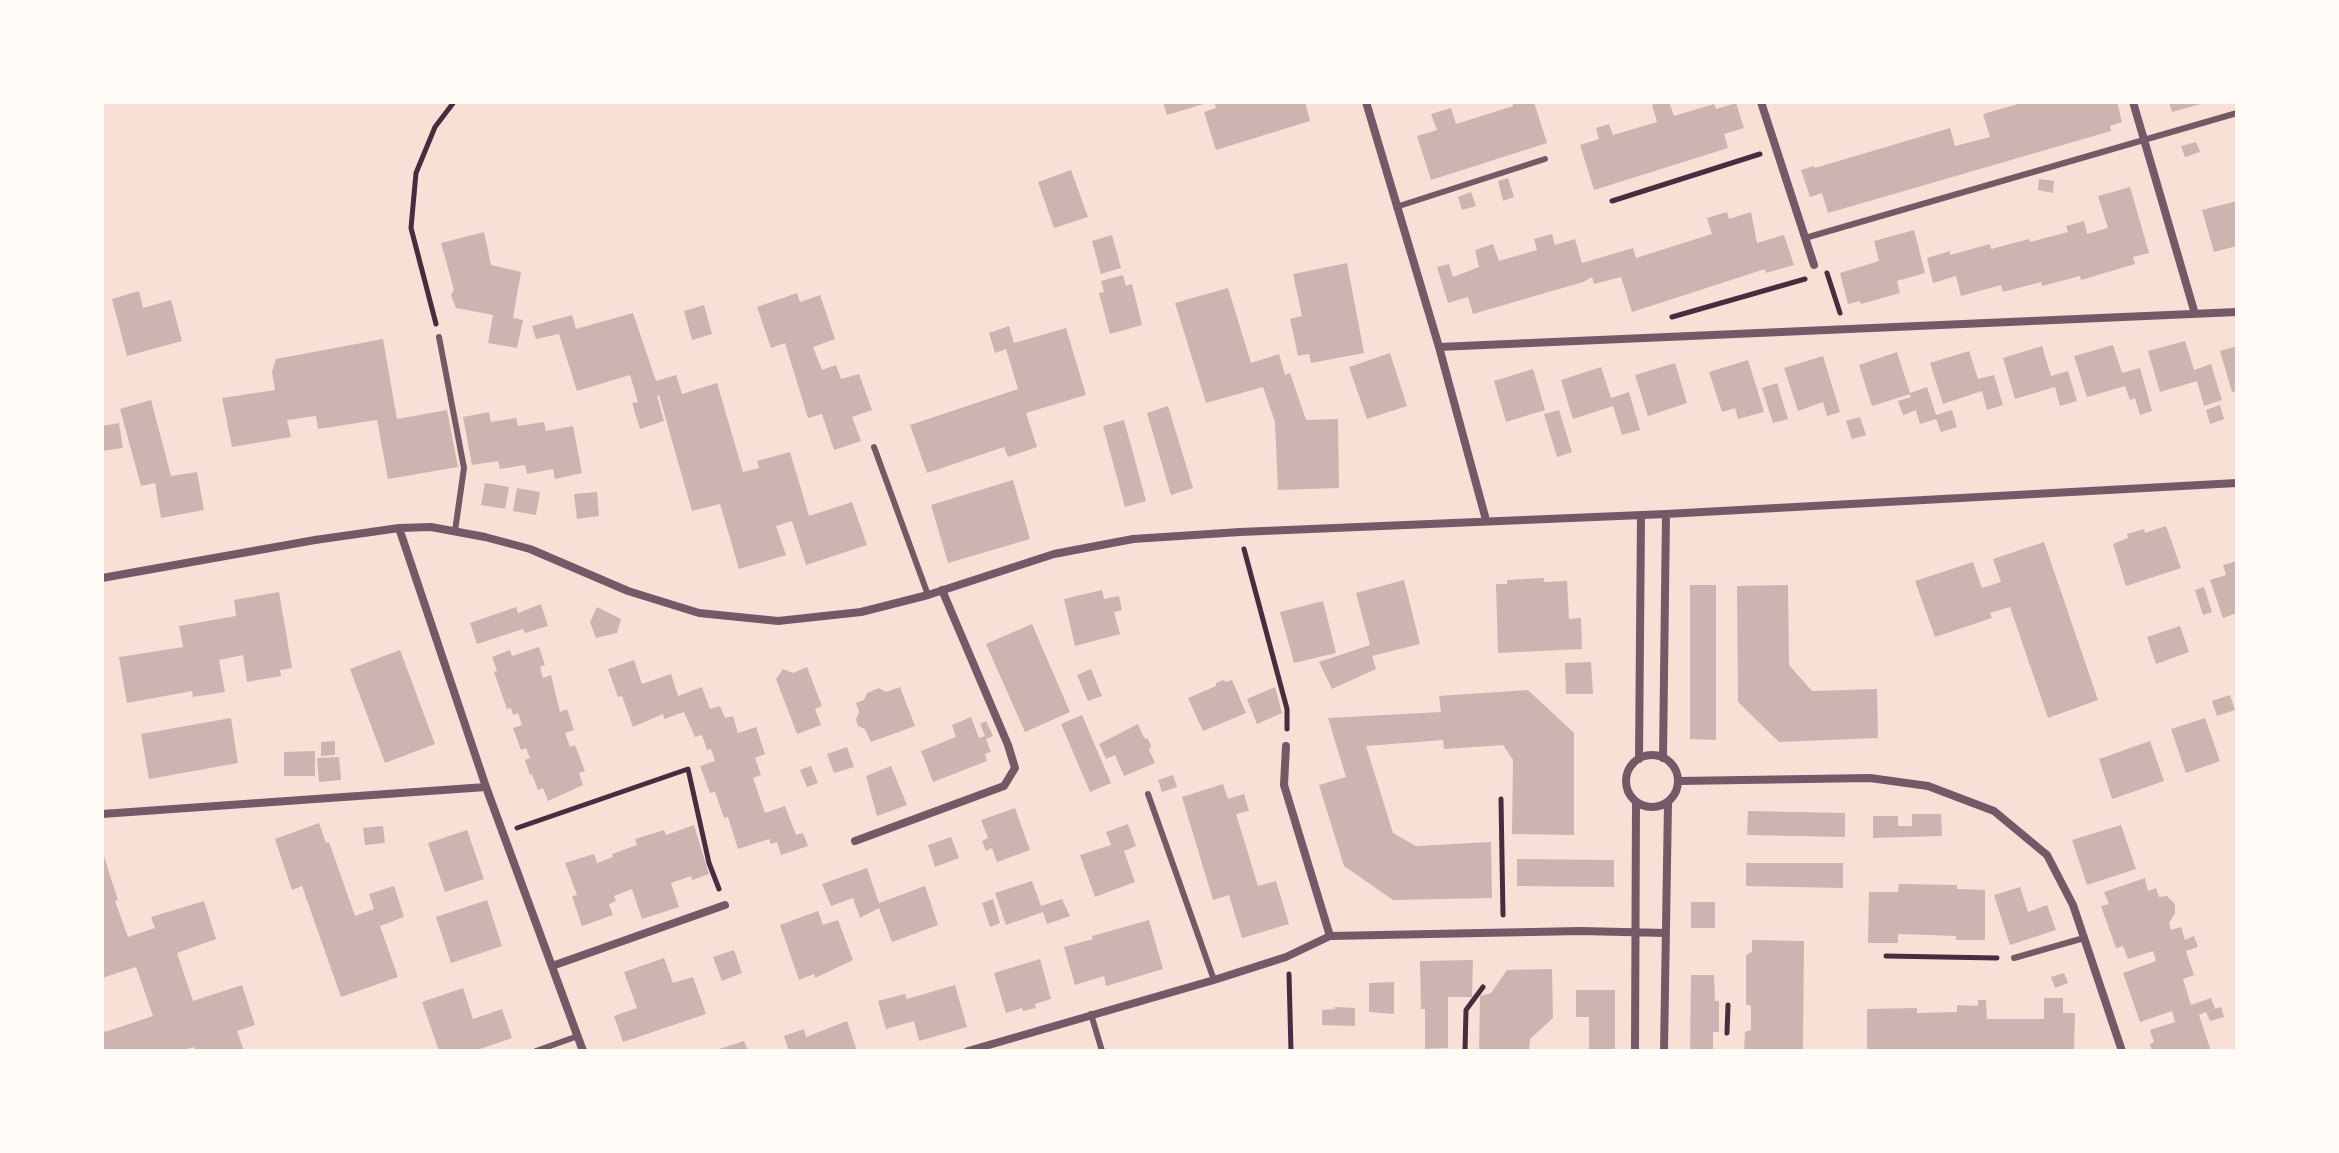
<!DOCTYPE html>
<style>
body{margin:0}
#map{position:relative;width:2339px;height:1153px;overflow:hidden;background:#f7e1d7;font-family:Cabin,sans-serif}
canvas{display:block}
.frame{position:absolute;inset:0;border:104px solid #fffaf5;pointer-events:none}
</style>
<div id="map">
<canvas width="2339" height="1153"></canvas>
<div class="frame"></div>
</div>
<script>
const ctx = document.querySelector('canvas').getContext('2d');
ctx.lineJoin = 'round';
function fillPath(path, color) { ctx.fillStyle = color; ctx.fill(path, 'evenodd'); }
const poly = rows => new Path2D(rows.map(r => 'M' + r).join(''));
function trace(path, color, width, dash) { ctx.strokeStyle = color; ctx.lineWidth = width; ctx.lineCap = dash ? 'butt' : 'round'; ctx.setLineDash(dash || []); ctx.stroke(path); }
fillPath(poly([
 [1163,102,1207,102,1207,103,1167,115],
 [1214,102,1305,102,1310,121,1216,150,1204,112,1216,108],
 [1512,102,1534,102,1547,143,1431,180,1417,136,1437,130,1431,114,1451,108,1456,124,1513,106],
 [1660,102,1669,102,1674,116,1714,104,1716,109,1736,103,1744,128,1724,134,1728,148,1594,190,1580,145,1599,139,1596,128,1609,124,1613,135,1657,122,1652,105],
 [2025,102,2117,102,2122,122,2110,126,2111,131,1828,213,1822,193,1810,197,1801,170,1814,166,1815,168,1950,128,1955,146,1990,137,1983,114],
 [2169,102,2204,102,2204,103,2172,112],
 [2196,142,2200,152,2185,157,2181,146],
 [1071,170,1088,217,1054,228,1038,182],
 [1508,178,1514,197,1503,201,1498,181],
 [2039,179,2054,181,2053,193,2038,190],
 [2130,187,2149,253,2133,257,2135,264,2081,280,2080,276,2042,286,2041,282,2003,292,2001,285,1961,296,1956,276,1933,283,1927,258,1950,251,1950,255,1990,244,1991,249,2029,239,2030,242,2068,232,2066,226,2084,221,2087,234,2108,228,2098,196],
 [1471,192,1476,206,1462,210,1458,197],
 [2237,201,2237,246,2214,252,2202,210],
 [1727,212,1729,219,1751,212,1757,243,1784,235,1794,265,1766,273,1765,269,1632,312,1621,277,1594,284,1592,277,1583,282,1473,314,1468,297,1448,303,1437,267,1449,264,1453,277,1479,267,1475,250,1493,244,1499,261,1537,250,1534,239,1552,234,1555,245,1575,239,1582,263,1633,248,1636,258,1712,234,1707,218],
 [1914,230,1925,273,1897,281,1900,293,1861,304,1860,301,1848,304,1840,273,1879,261,1874,241],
 [484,232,491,265,521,272,513,318,523,320,517,348,488,343,493,315,456,308,451,295,454,290,441,243],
 [1112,235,1121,268,1101,274,1092,241],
 [1347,263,1364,353,1311,363,1309,354,1298,356,1290,319,1302,316,1293,274],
 [1123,275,1126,286,1132,284,1142,325,1110,334,1099,293,1104,292,1101,281],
 [1228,288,1251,363,1279,354,1285,375,1290,373,1306,420,1338,419,1339,488,1278,490,1275,422,1263,387,1206,403,1175,303],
 [139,291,143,308,171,300,182,341,127,356,112,299],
 [797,293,800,302,820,295,835,339,813,347,822,370,836,365,841,379,859,374,872,410,852,417,861,441,834,450,822,414,808,418,785,343,771,348,757,307],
 [704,305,712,334,692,340,684,311],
 [633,313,656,381,676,375,682,394,717,383,743,472,759,468,757,461,790,452,809,516,852,502,867,545,806,565,792,521,776,526,786,555,739,569,720,504,692,511,659,395,657,396,664,421,640,429,632,403,638,402,630,375,577,391,559,334,536,339,532,326,572,315,576,329],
 [1009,326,1014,343,1066,328,1086,395,1026,413,1037,447,1008,457,1004,447,927,473,910,425,1018,389,1006,349,995,353,989,333],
 [383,339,397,419,447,410,458,467,388,479,377,420,318,429,316,416,287,420,291,437,232,447,222,398,275,390,272,372,276,359],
 [2185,341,2194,370,2211,364,2222,400,2204,406,2197,381,2160,392,2148,351],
 [2113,345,2122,373,2140,368,2152,411,2140,415,2135,398,2130,400,2125,386,2087,397,2074,356],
 [2042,346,2051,376,2068,371,2077,401,2060,406,2055,387,2015,399,2003,358],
 [2237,346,2237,391,2232,392,2220,351],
 [1969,351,1978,379,1994,375,2003,405,1987,410,1982,391,1943,404,1930,363],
 [1897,352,1910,393,1927,387,1936,415,1952,410,1957,427,1941,432,1936,419,1920,424,1916,410,1903,415,1898,401,1911,397,1910,394,1872,406,1859,365],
 [1390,353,1407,406,1367,419,1349,367],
 [1823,356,1840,412,1827,416,1823,402,1798,411,1784,368],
 [1748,360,1764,412,1738,419,1735,408,1722,412,1709,372],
 [1675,363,1687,403,1648,416,1635,375],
 [1601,367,1611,398,1629,392,1640,430,1622,435,1613,406,1573,419,1561,380],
 [1533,369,1545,410,1506,422,1494,381],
 [1777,383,1788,419,1773,423,1762,388],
 [151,400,171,476,197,472,204,510,161,518,155,483,141,486,120,409],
 [2220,405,2224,419,2210,424,2206,410],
 [1168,406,1193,488,1171,495,1147,413],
 [1559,410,1572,452,1557,457,1544,414],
 [489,412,491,422,516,418,518,426,544,422,546,431,573,426,582,473,555,479,553,469,527,474,525,465,500,469,498,461,472,465,463,417],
 [1860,417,1866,435,1852,439,1846,421],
 [1124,420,1146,501,1125,507,1103,426],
 [119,423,123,448,102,451,102,426],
 [1013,480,1030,539,948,563,931,505],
 [485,483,509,487,505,509,481,505],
 [517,488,540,492,536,515,513,511],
 [597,492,599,516,577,519,574,494],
 [2166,526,2181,568,2126,586,2113,544,2128,538,2127,534,2144,529,2145,533],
 [2044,542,2098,700,2048,718,2010,607,1990,613,1992,618,1935,637,1915,581,1973,562,1982,588,2001,582,1993,559],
 [2237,561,2237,613,2223,618,2210,580,2226,575,2223,565],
 [1544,578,1544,582,1567,581,1569,619,1581,618,1582,649,1498,653,1496,584,1507,584,1507,580],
 [1404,580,1420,644,1372,656,1376,669,1332,689,1319,662,1370,645,1356,593],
 [1690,585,1716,585,1716,740,1690,739],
 [1788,585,1789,665,1812,691,1877,689,1878,738,1779,742,1738,702,1737,586],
 [2204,587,2212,612,2203,615,2195,590],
 [1102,590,1104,599,1119,596,1122,610,1114,612,1120,634,1075,646,1064,599],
 [279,592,292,668,280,670,281,676,247,682,243,655,219,660,225,692,193,697,192,691,127,703,119,657,183,647,179,626,236,616,234,600],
 [1323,601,1336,653,1294,663,1280,612],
 [541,604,548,626,525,633,523,629,477,644,470,623,516,607,518,613],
 [597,607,621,619,617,633,596,638,590,622],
 [1032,624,1070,712,1025,732,986,644],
 [2180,626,2189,652,2156,664,2147,637],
 [539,647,545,665,540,667,543,678,551,675,560,712,567,709,574,730,565,733,570,747,575,745,585,771,579,773,583,785,548,801,543,788,538,790,532,774,530,775,525,760,530,758,526,748,521,750,513,728,522,725,518,713,513,715,511,708,507,709,494,672,497,671,492,657,510,650,512,656],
 [400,650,435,744,385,763,350,669],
 [634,660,642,684,671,674,678,696,702,687,710,709,720,706,725,718,733,716,738,733,756,727,765,754,755,758,761,775,753,778,765,813,785,806,796,835,803,833,808,846,781,855,777,842,771,844,769,839,738,849,728,817,724,818,715,792,710,793,700,766,715,761,711,749,707,750,702,735,695,737,684,712,664,719,663,714,633,727,622,696,618,697,608,669],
 [1591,662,1593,694,1566,694,1565,663],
 [807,667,822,706,815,709,821,725,797,734,776,679,783,669,793,673],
 [1091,669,1102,696,1088,701,1077,675],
 [1223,680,1226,682,1232,680,1246,713,1203,731,1188,698,1216,686,1216,683],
 [900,687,915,726,871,742,865,729,858,726,856,719,859,712,856,703,864,700,867,693,879,688,886,692],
 [1275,687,1282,713,1257,724,1247,699],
 [1528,690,1574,733,1574,835,1512,834,1513,760,1503,745,1444,749,1443,740,1366,746,1393,833,1416,846,1491,842,1492,898,1393,900,1344,866,1319,785,1346,777,1328,718,1441,712,1439,696],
 [2230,695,2235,710,2217,716,2212,701],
 [1082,715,1111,783,1090,792,1061,724],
 [971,717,979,738,985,736,980,724,986,721,993,736,986,739,991,752,985,754,987,761,933,782,921,751,956,737,952,725],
 [231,718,238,763,149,779,141,734],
 [2205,718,2220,761,2186,773,2171,729],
 [1138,724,1144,738,1148,739,1151,746,1149,750,1155,763,1124,776,1115,755,1106,759,1099,744],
 [335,741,335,755,321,756,321,742],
 [2150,741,2164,781,2112,799,2099,759],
 [847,747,854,767,834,773,827,754],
 [315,751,315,776,284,776,284,752],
 [339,757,341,780,319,782,317,758],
 [811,766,818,783,807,787,800,770],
 [891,766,907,805,877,816,866,776],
 [1173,775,1177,787,1162,792,1158,780],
 [1223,784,1228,799,1244,794,1249,811,1236,814,1258,886,1276,881,1289,924,1242,938,1229,895,1213,900,1182,797],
 [1015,808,1030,850,997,862,992,848,986,851,982,841,988,838,981,820],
 [1748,811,1845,813,1845,837,1747,835],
 [1912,814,1941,814,1942,836,1873,838,1873,816,1898,816,1898,826,1912,826],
 [319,823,326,843,329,842,355,916,374,909,369,894,394,886,404,917,380,926,398,977,341,997,302,886,292,890,275,839],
 [1128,824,1136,846,1124,851,1135,882,1095,897,1080,855,1111,845,1106,832],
 [694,825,709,874,692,880,691,876,671,883,679,907,642,919,632,889,614,896,616,901,609,904,613,915,582,926,572,896,577,895,565,863,594,854,597,863,613,857,612,854,637,845,635,839,664,830,666,835],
 [2121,825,2136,869,2087,885,2072,840],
 [383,826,385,843,365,845,363,828],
 [467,830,484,879,445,892,428,843],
 [951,837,959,858,935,867,928,845],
 [102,850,118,900,115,901,128,937,155,928,151,917,204,901,216,939,177,953,193,1001,242,985,255,1025,237,1031,244,1051,195,1051,194,1047,181,1051,102,1051,102,1025,105,1032,153,1016,136,967,102,978],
 [1517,859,1614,860,1614,887,1517,886],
 [1746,863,1843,863,1843,888,1746,886],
 [867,868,879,903,925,886,938,925,892,942,879,908,860,918,853,898,831,906,822,884],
 [2145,878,2148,891,2156,888,2159,897,2167,896,2175,904,2175,914,2169,923,2171,930,2181,927,2185,940,2194,936,2198,947,2186,951,2194,975,2183,979,2191,1005,2211,998,2215,1009,2221,1007,2224,1017,2210,1021,2206,1012,2199,1015,2211,1051,2152,1051,2150,1044,2154,1042,2150,1030,2175,1022,2172,1011,2140,1022,2123,973,2156,961,2153,951,2128,959,2123,946,2116,948,2101,906,2109,904,2104,892],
 [1032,881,1041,906,1062,899,1070,916,1047,924,1043,912,1006,925,995,893],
 [1899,884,1957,885,1957,889,1985,890,1985,940,1956,940,1956,936,1898,934,1898,943,1868,943,1869,892,1898,892],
 [2020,887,2028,912,2047,905,2056,930,2010,945,1994,895],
 [993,899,1000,923,990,927,982,903],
 [487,900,502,946,451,963,436,917],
 [1691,902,1715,902,1715,928,1691,928],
 [818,911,823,925,838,920,853,960,815,978,814,974,799,980,780,925],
 [1149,920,1163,969,1106,986,1104,976,1075,985,1064,947,1093,939,1092,936],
 [1752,940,1804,941,1803,1051,1744,1051,1745,1032,1751,1030,1751,1006,1746,1004,1746,955,1752,952],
 [734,950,742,973,722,981,713,957],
 [664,958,673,983,693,977,706,1014,623,1042,614,1016,637,1008,624,972],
 [1040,959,1051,999,1035,1004,1036,1008,1023,1011,1022,1008,1006,1013,994,973],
 [1473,960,1472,997,1448,997,1448,1048,1425,1049,1425,1009,1421,1009,1420,961],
 [1552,969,1553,1018,1530,1039,1529,1051,1479,1051,1480,996,1491,993,1507,970],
 [2064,973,2068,983,2055,988,2051,977],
 [1691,975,1714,975,1715,1001,1719,1001,1719,1032,1713,1032,1713,1051,1690,1051],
 [1394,982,1394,1014,1369,1012,1369,983],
 [955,985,967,1027,919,1041,914,1021,886,1029,878,1001,905,994,907,999],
 [463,988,473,1019,502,1009,512,1038,474,1051,439,1051,422,1002],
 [1576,990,1615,990,1615,1051,1589,1051,1589,1017,1576,1017],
 [2044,998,2063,998,2063,1013,2075,1013,2074,1051,1867,1051,1867,1009,1917,1008,1917,1013,1957,1012,1957,1005,1978,1006,1978,1000,1986,1000,1987,1019,2044,1019],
 [1335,1007,1355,1008,1355,1026,1322,1025,1322,1010,1335,1009],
 [847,1021,857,1051,789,1051,784,1036,804,1029,806,1037],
 [744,1041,748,1051,716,1051,716,1050]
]), '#ccb4b1');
trace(poly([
 [1612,201,1760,154],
 [1827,273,1840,313],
 [1672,317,1805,279],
 [436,324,411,228,416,173,435,127,454,102],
 [1244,549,1287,709,1287,729],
 [1501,799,1503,915],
 [517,828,688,769,709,863,719,889],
 [1886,956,1997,958],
 [1289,974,1291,1051],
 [1727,1033,1728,1005],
 [1465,1051,1466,1010,1483,987]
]), '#4a2c40', 5);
trace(poly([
 [1396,207,1545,159],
 [1805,238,2237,113],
 [439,337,464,468,455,531],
 [874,447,928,595],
 [1148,794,1214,980],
 [2014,958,2084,938],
 [1091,1014,1102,1051],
 [536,1051,578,1036]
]), '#755966', 6);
trace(poly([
 [1366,102,1439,347,1486,520],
 [1761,102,1814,265],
 [2133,102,2195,314],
 [1439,347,2237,312],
 [399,528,486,787,583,1051],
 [102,578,315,540,399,528,431,527,485,537,530,549,628,591,699,613,778,621,861,612,928,595,1054,554,1133,539,1240,532,1666,514,2237,483],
 [1286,746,1284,785,1330,936],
 '1626 781a26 26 0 1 1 52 0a26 26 0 1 1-52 0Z',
 [1663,758,1666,514],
 [1639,759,1641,515],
 [1679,781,1870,778,1928,786,1994,811,2047,855,2073,905,2122,1051],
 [102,814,486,787],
 [855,841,1004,786,1015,768,1008,745,942,590],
 [552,966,725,905],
 [968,1051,1214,980,1286,957,1330,936,1581,931,1665,933],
 [1635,1051,1636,802],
 [1664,1051,1668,802]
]), '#755966', 8);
</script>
